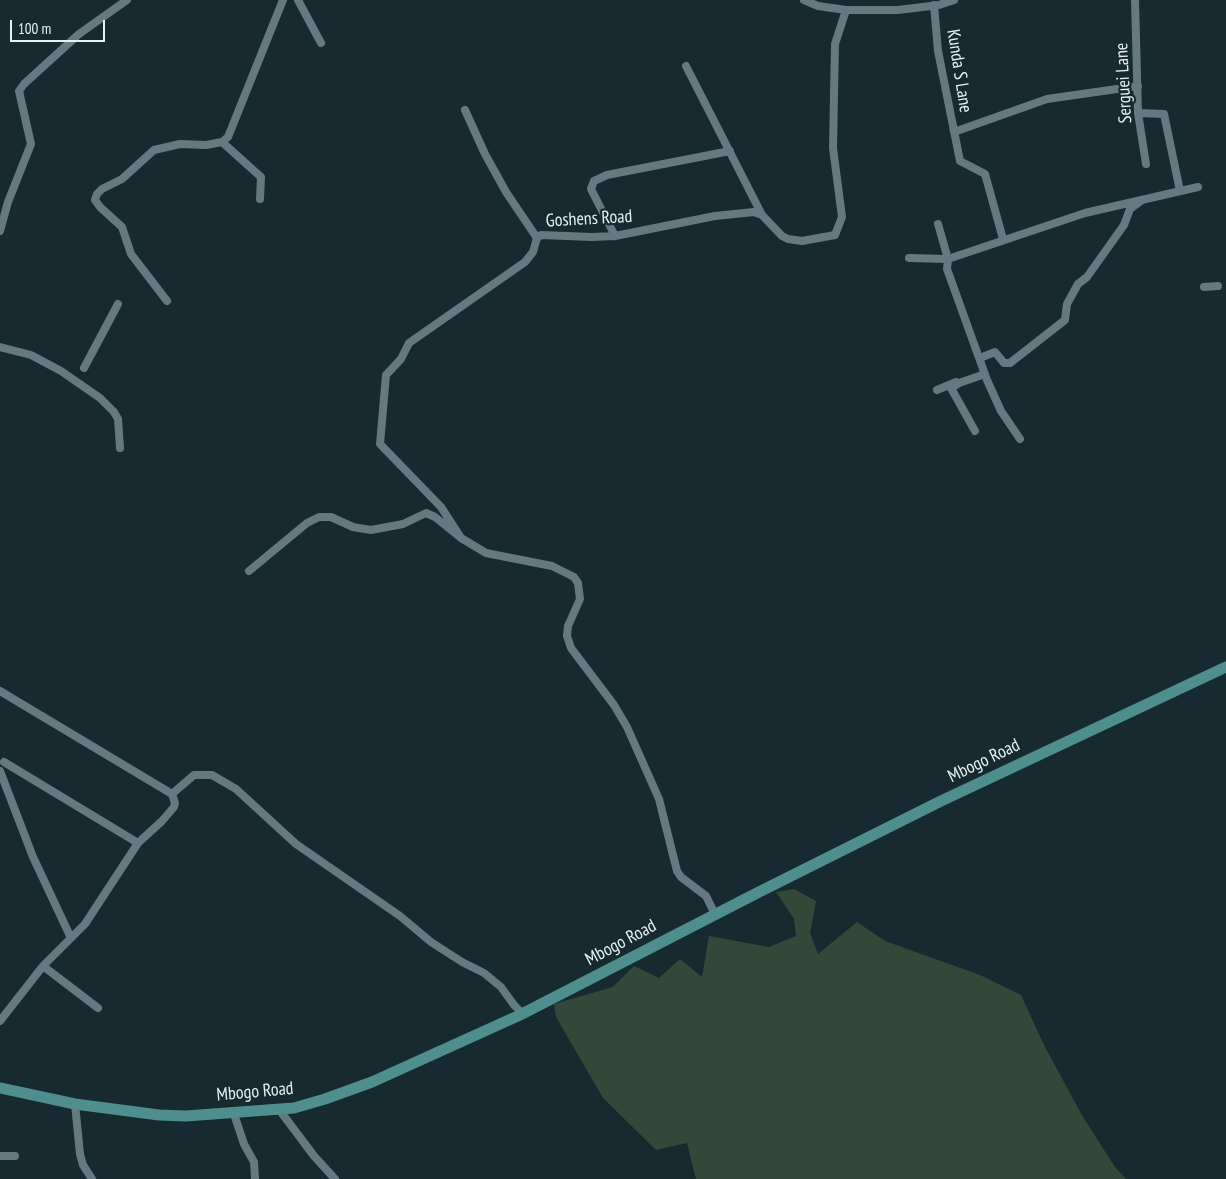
<!DOCTYPE html>
<style>
body{margin:0}
#map{position:relative;width:1226px;height:1179px;overflow:hidden;background:#162a2f;font-family:"PT Sans Narrow",sans-serif}
canvas{display:block}
.scale{position:absolute;left:10px;top:20px;width:95px;height:22px;box-sizing:border-box;border:2px solid #e5f1f4;border-top:0;padding-left:6px;font-size:15px;line-height:18px;white-space:nowrap;color:#e5f1f4;-webkit-text-stroke:4px #162a2f;paint-order:stroke}
</style>
<div id="map">
<canvas width="1226" height="1179"></canvas>
<div class="scale">100 m</div>
</div>
<script>
const ctx = document.querySelector('canvas').getContext('2d');
ctx.lineJoin = 'round';
function fillPath(path, color) { ctx.fillStyle = color; ctx.fill(path, 'evenodd'); }
const poly = rows => new Path2D(rows.map(r => 'M' + r).join(''));
function trace(path, color, width, dash) { ctx.strokeStyle = color; ctx.lineWidth = width; ctx.lineCap = dash ? 'butt' : 'round'; ctx.setLineDash(dash || []); ctx.stroke(path); }
function label(font, color, halo, rows, align = 'center') {
  ctx.font = font + ' "PT Sans Narrow",sans-serif'; ctx.lineWidth = 4.5; ctx.setLineDash([]); ctx.textBaseline = 'middle'; ctx.strokeStyle = halo; ctx.fillStyle = color; for (const [text, x, y, turn = 0] of rows) {
    ctx.save(); ctx.translate(x, y); ctx.rotate((+turn || 0) * Math.PI / 180); ctx.textAlign = isNaN(turn) ? turn : align; if (halo) ctx.strokeText(text, 0, 0); ctx.fillText(text, 0, 0); ctx.restore();
  }
}
fillPath(poly([
 [794,889,816,901,810,933,818,954,857,922,885,941,980,975,1021,995,1044,1045,1083,1117,1115,1167,1126,1179,696,1179,687,1143,656,1150,603,1098,556,1017,554,1004,613,987,634,966,659,978,680,959,702,977,709,936,769,947,796,936,794,919,776,892]
]), '#324939');
trace(poly([
 [298,0,321,43],
 [804,0,818,6,846,10,898,10,939,5,954,0],
 [1135,0,1138,113,1146,164],
 [934,5,938,51,960,161,985,174,1003,239],
 [686,66,762,215],
 [465,110,485,154,506,192,537,238],
 [1138,113,1164,114,1180,191],
 [954,132,1047,99,1138,86],
 [222,142,261,177,260,199],
 [938,224,948,259,947,269,987,380,1001,411,1020,439],
 [0,231,8,202,31,144,19,91,24,84,79,34,127,0],
 [615,236,591,189,594,181,607,175,730,151],
 [909,258,948,259,1085,213,1198,187],
 [1204,287,1218,286],
 [167,301,131,254,122,227,100,207,95,200,97,194,102,189,122,179,154,150,180,144,206,145,222,142,228,137,283,0],
 [0,347,31,355,61,371,100,398,114,412,118,419,120,448],
 [980,358,995,352,1004,363,1010,363,1065,320,1067,304,1078,284,1087,277,1124,225,1130,209,1142,200],
 [84,368,118,304],
 [937,390,956,382],
 [975,431,951,388,959,383,985,374],
 [461,538,441,507,380,444,386,375,401,359,409,343,525,262,533,252,537,238,541,235,592,237,615,236,715,216,754,212,762,215,782,236,788,239,802,241,835,235,842,217,833,148,835,44,846,10],
 [249,571,307,523,319,517,331,517,353,527,371,530,403,524,426,513,435,517,461,538,486,553,552,566,574,577,578,583,580,599,568,626,567,636,571,648,614,705,627,727,659,799,677,871,681,877,706,896,715,914],
 [0,691,172,794,175,803,174,807,162,821,138,843,85,924,43,966,0,1021],
 [4,762,138,843],
 [0,771,33,857,71,938],
 [172,794,194,775,212,775,236,789,296,844,400,916,431,942,462,962,484,973,501,987,514,1005,523,1014],
 [43,966,98,1008],
 [75,1104,80,1154,83,1165,92,1179],
 [278,1108,314,1156,335,1179],
 [233,1111,244,1144,254,1162,255,1179],
 [0,1156,15,1156]
]), '#647a80', 8);
trace(poly([
 [0,1088,75,1104,159,1115,186,1116,294,1108,325,1099,372,1082,520,1015,759,892,941,801,1226,667]
]), '#4e8e8e', 11);
label('18px', '#e5f1f4', '#162a2f', [
 ["Kunda S Lane",959,71,81],
 ["Serguei Lane",1124,83,-93],
 ["Goshens Road",589,219,-3],
 ["Mbogo Road",984,761,-26],
 ["Mbogo Road",621,943,-28],
 ["Mbogo Road",255,1092,-5]
]);
</script>
